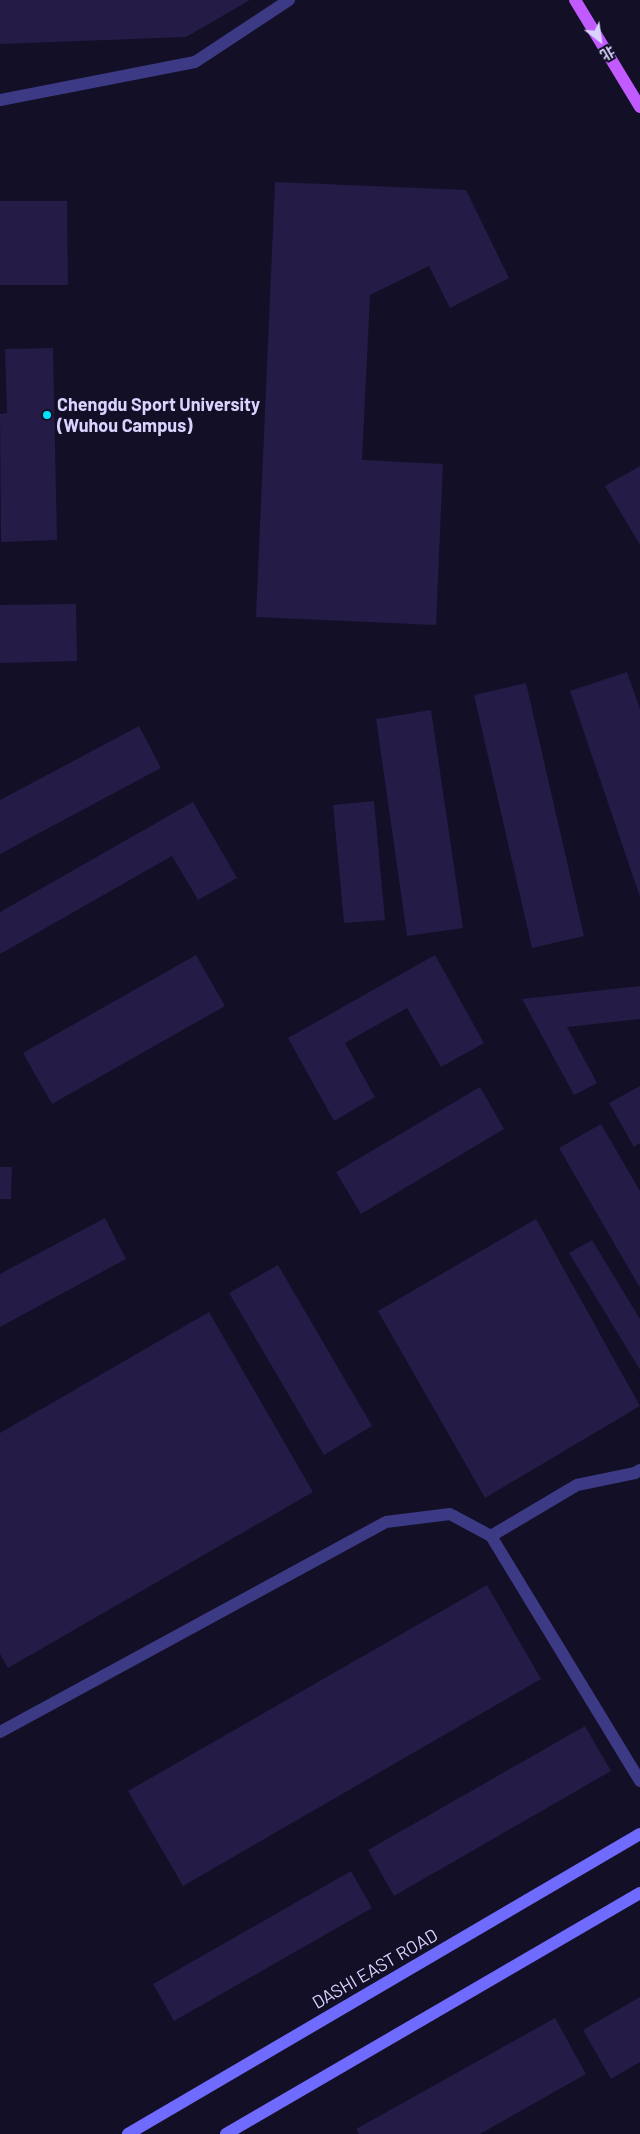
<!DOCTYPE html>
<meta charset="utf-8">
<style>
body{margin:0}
#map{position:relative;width:640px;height:2134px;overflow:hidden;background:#130f26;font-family:Barlow,"Noto Sans SC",sans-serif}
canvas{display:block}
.north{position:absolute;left:575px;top:15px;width:50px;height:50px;-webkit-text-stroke:4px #130f26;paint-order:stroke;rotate:150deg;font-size:14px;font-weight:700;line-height:20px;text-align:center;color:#d9d4ff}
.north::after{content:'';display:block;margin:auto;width:18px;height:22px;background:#d9d4ff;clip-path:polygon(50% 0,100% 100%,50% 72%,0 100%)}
</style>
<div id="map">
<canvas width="640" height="2134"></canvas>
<div class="north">北</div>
</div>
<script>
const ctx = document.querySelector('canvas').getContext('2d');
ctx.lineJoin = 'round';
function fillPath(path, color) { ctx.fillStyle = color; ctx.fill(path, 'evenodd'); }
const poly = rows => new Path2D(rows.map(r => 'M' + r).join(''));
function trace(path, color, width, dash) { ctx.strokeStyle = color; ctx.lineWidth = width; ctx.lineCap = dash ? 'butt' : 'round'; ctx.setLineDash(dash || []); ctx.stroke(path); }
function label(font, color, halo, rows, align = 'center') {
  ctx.font = font + ' Barlow,sans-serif'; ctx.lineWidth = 4; ctx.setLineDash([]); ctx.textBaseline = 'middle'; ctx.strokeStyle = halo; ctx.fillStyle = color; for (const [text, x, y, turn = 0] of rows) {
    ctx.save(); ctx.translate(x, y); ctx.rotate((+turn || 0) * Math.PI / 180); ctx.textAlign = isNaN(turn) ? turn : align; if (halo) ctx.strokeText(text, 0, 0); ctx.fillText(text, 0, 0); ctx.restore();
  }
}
fillPath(poly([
 [0,0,250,0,186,37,0,44],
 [275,182,466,190,509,278,450,308,429,266,370,295,362,460,443,464,436,625,256,617],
 [0,201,67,201,68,285,0,285],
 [53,348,57,540,1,542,0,414,7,413,5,349],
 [640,466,640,545,605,486],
 [76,604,77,661,0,663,0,605],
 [627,672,640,709,640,897,570,691],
 [526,683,584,936,532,948,474,695],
 [431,710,463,928,407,936,376,719],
 [139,726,161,768,0,854,0,800],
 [374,801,385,920,344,923,333,805],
 [193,802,237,878,198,900,172,856,0,954,0,912],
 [196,955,225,1006,52,1104,23,1053],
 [435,955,484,1043,441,1067,407,1008,345,1043,375,1097,334,1121,288,1038],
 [640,986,640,1019,567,1027,597,1083,574,1095,522,999],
 [640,1086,640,1143,634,1147,609,1103],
 [480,1087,504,1129,361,1214,336,1172],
 [601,1124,640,1191,640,1288,559,1148],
 [0,1167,12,1167,11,1199,0,1199],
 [105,1218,126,1259,0,1327,0,1274],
 [536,1219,640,1406,485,1498,378,1311],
 [592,1240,640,1319,640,1370,569,1253],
 [278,1265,372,1426,324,1455,229,1293],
 [209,1312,313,1492,8,1668,0,1654,0,1433],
 [487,1585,541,1679,183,1886,128,1791],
 [585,1726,611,1771,394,1896,368,1850],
 [351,1871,372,1908,174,2021,153,1984],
 [640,1997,640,2062,611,2079,583,2030],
 [555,2018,586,2074,480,2134,359,2134,356,2129]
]), '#241b47');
trace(poly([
 [0,100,195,62,289,0],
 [640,1470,635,1473,577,1485,491,1536,640,1781],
 [0,1732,386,1522,450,1514,491,1536]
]), '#3d3a85', 12);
trace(poly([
 [128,2134,640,1834],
 [226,2134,640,1893]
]), '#6f6bff', 12);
trace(poly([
 [575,0,640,107]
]), '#c25bff', 12);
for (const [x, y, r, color] of [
 [47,415,5,"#00e5ff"]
]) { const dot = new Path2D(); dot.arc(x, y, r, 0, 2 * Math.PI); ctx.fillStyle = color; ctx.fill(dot); trace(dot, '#130f26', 2); }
label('bold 18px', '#d9d4ff', '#130f26', [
 ["Chengdu Sport University",57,405],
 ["(Wuhou Campus)",57,426]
], 'left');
label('18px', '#d9d4ff', '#130f26', [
 ["DASHI EAST ROAD",375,1969,-30]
]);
</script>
